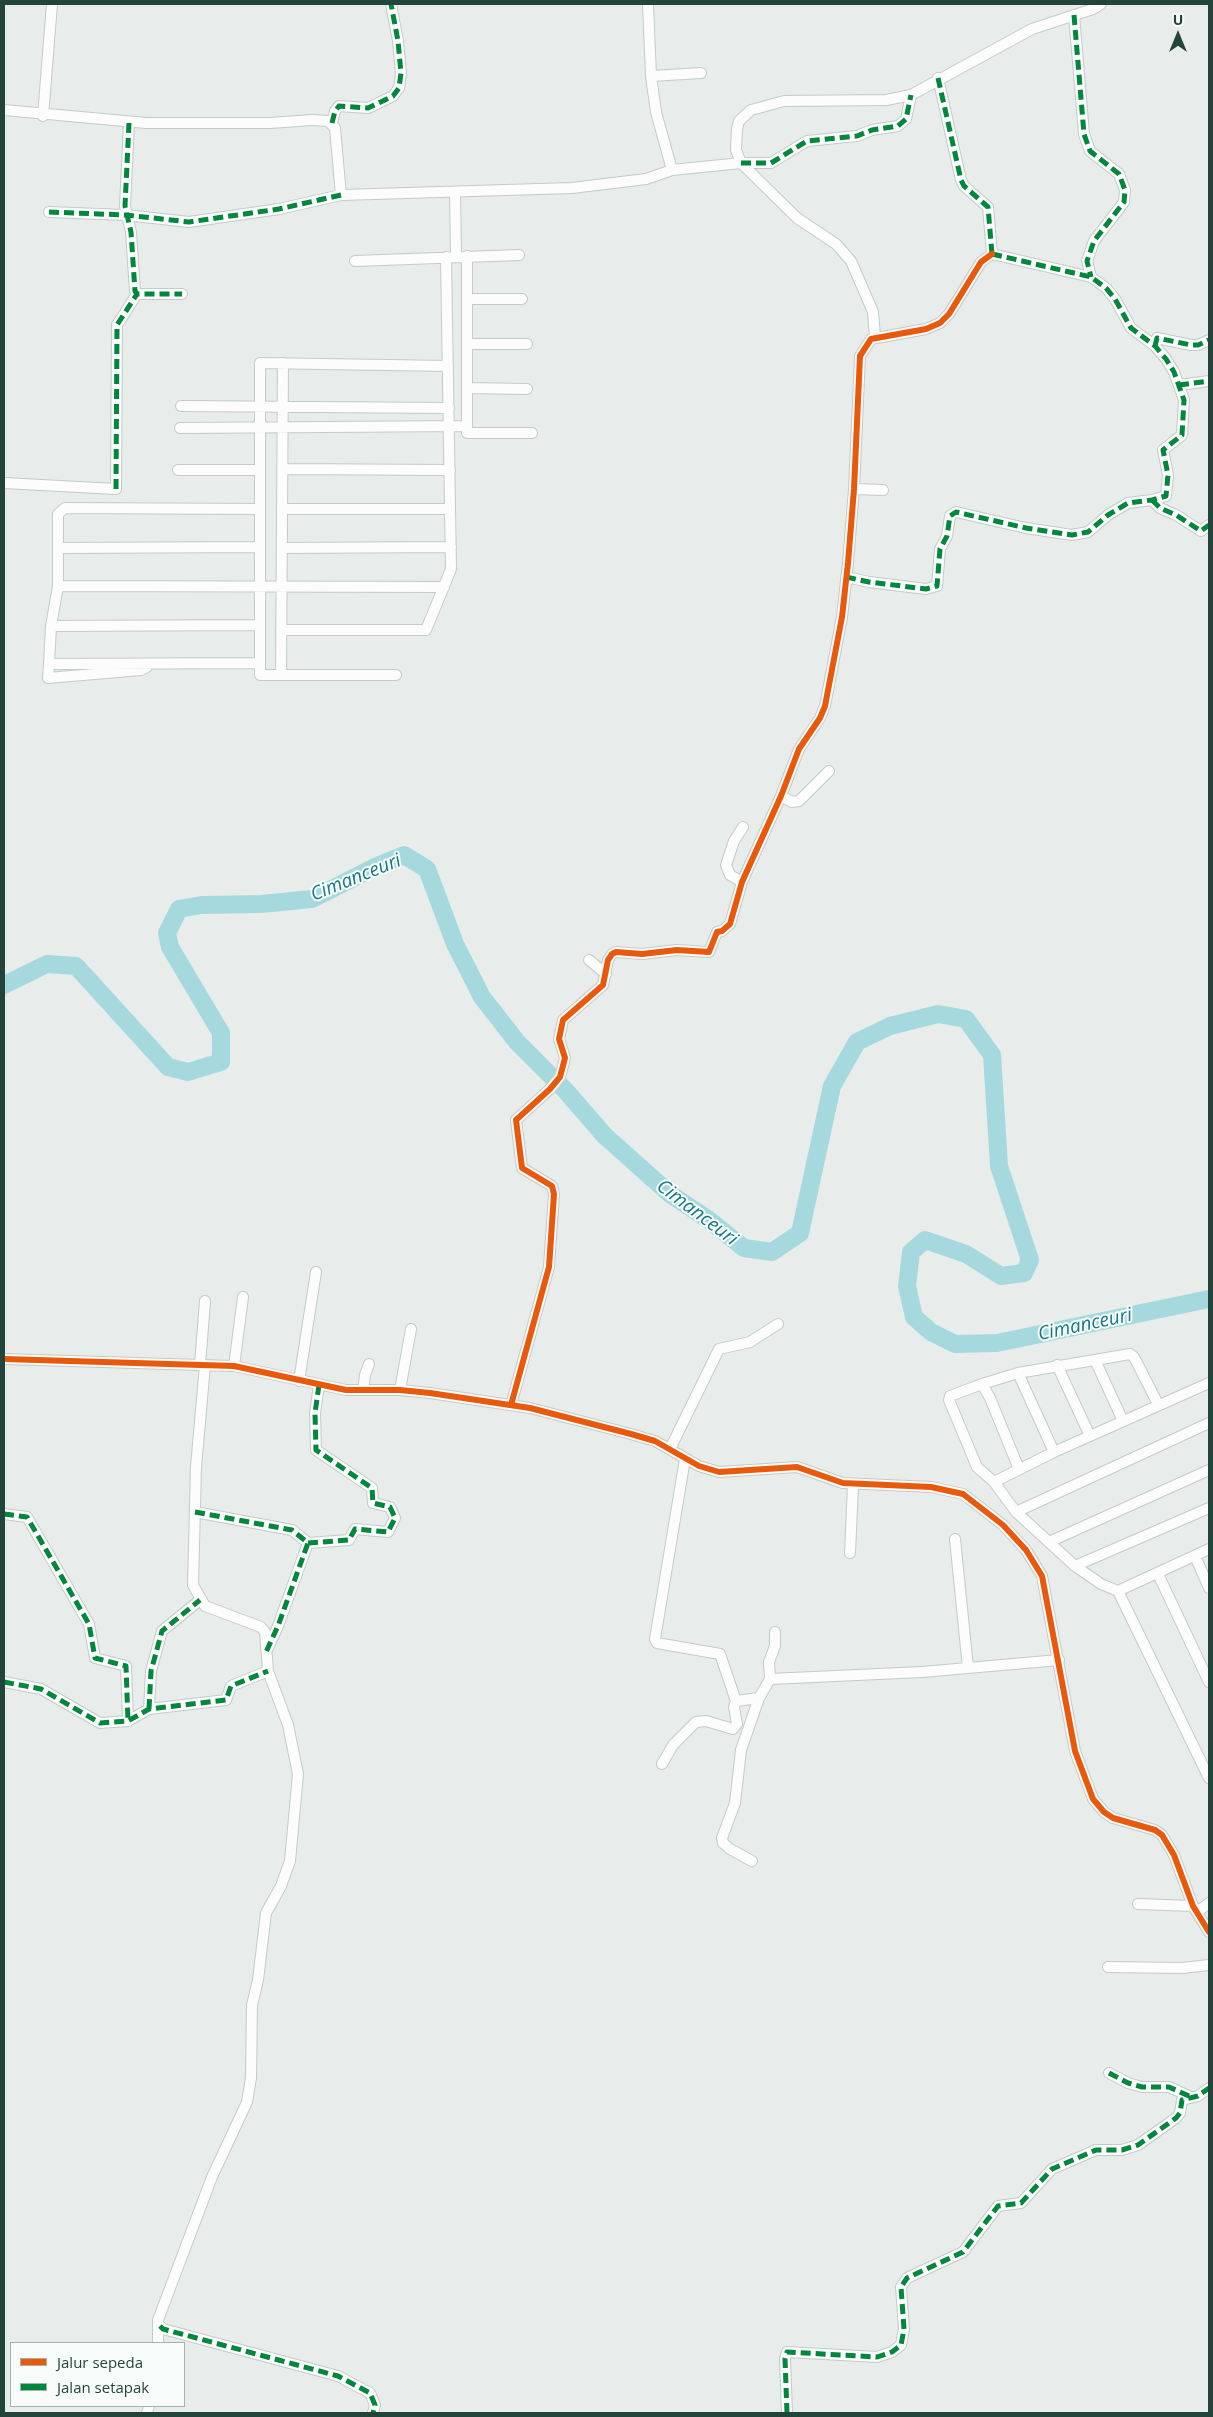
<!DOCTYPE html>
<style>
body{margin:0}
#map{position:relative;width:1213px;height:2417px;overflow:hidden;background:#e8edeb;font-family:"Open Sans",sans-serif}
canvas{display:block}
.frame{position:absolute;inset:0;border:5px solid #22443a;pointer-events:none}
.legend{position:absolute;left:10px;top:2342px;width:175px;height:65px;box-sizing:border-box;background:#f7fbf9;border:1px solid #a2b2ad;margin:0;padding:6px 9px;list-style:none;font-size:15px;color:#22443a}
.legend li{display:flex;align-items:center;gap:10px;height:25px}
.legend b{width:25px;border:1px solid #a2b2ad}
.north{position:absolute;left:1153px;top:10px;width:50px;height:50px;-webkit-text-stroke:4px #f7fbf9;paint-order:stroke;rotate:0deg;font-size:14px;font-weight:700;line-height:20px;text-align:center;color:#22443a}
.north::after{content:'';display:block;margin:auto;width:18px;height:22px;background:#22443a;clip-path:polygon(50% 0,100% 100%,50% 72%,0 100%)}
</style>
<div id="map">
<canvas width="1213" height="2417"></canvas>
<div class="frame"></div>
<ul class="legend">
<li><b style="height:6px;background:#e8590c"></b>Jalur sepeda</li>
<li><b style="height:6px;background:#00873e"></b>Jalan setapak</li>
</ul>
<div class="north">U</div>
</div>
<script>
const ctx = document.querySelector('canvas').getContext('2d');
ctx.lineJoin = 'round';
const poly = rows => new Path2D(rows.map(r => 'M' + r).join(''));
function trace(path, color, width, dash) { ctx.strokeStyle = color; ctx.lineWidth = width; ctx.lineCap = dash ? 'butt' : 'round'; ctx.setLineDash(dash || []); ctx.stroke(path); }
function label(font, color, halo, rows, align = 'center') {
  ctx.font = font + ' "Open Sans",sans-serif'; ctx.lineWidth = 4; ctx.setLineDash([]); ctx.textBaseline = 'middle'; ctx.strokeStyle = halo; ctx.fillStyle = color; for (const [text, x, y, turn = 0] of rows) {
    ctx.save(); ctx.translate(x, y); ctx.rotate((+turn || 0) * Math.PI / 180); ctx.textAlign = isNaN(turn) ? turn : align; if (halo) ctx.strokeText(text, 0, 0); ctx.fillText(text, 0, 0); ctx.restore();
  }
}
trace(poly([
 [4,985,47,964,76,966,168,1067,188,1072,221,1062,221,1033,170,947,167,933,179,909,201,905,261,904,312,899,377,866,404,855,427,869,455,944,482,997,517,1042,565,1090,605,1136,670,1194,709,1220,744,1248,772,1252,800,1233,832,1086,857,1042,890,1026,938,1014,966,1019,992,1055,999,1166,1030,1260,1024,1273,1001,1276,966,1254,925,1240,911,1252,907,1286,914,1317,931,1332,955,1344,997,1343,1209,1299]
]), '#a6d9de', 18);
const minor = poly([
 [648,4,651,76,656,112,672,170],
 [1074,15,1084,134,1090,151,1119,174,1125,190,1124,202,1094,241,1087,261,1091,277],
 [651,76,701,73],
 [938,78,961,180,964,186,988,207,992,254],
 [4,110,146,123,270,123,312,120,328,121,335,128,341,195,572,188,646,179,672,170,741,163,736,150,737,129,739,121,751,110,784,101,886,100,911,95,1032,29,1093,9,1101,4],
 [43,116,52,4],
 [129,123,125,206,131,232,135,291,137,294,182,294],
 [332,123,335,111,339,106,368,108,393,96,399,88,401,73,398,41,391,4],
 [741,163,797,218,836,244,851,261,873,312,875,337],
 [741,163,771,163,807,141,857,136,872,130,898,126,906,119,911,95],
 [455,192,456,256],
 [49,212,126,215,189,222,279,209,341,195],
 [355,261,519,255],
 [467,299,522,299],
 [467,344,527,344],
 [1155,346,1157,338,1191,345,1198,345,1209,340],
 [1179,385,1209,381],
 [467,388,527,389],
 [181,406,449,408],
 [467,426,467,433,532,433],
 [180,428,467,426,467,256],
 [282,469,450,470],
 [178,470,260,470],
 [4,483,116,489,117,325,137,294],
 [854,489,883,490],
 [1152,500,1160,508,1176,515,1201,531,1209,525],
 [260,509,65,508,58,514,58,586,51,626,49,664,260,663],
 [282,509,450,509],
 [58,548,260,547],
 [282,548,451,547],
 [846,577,869,582,926,589,937,586,940,549,947,536,950,516,956,512,1026,528,1072,535,1088,532,1108,515,1128,503,1152,500,1166,496,1168,475,1163,450,1182,435,1184,400,1174,372,1166,359,1155,346,1131,328,1115,299,1106,288,1091,277,992,254],
 [58,586,444,587],
 [51,626,260,625],
 [281,630,426,630,451,569,446,257],
 [49,664,48,678,141,670,147,667],
 [281,675,283,363],
 [396,675,260,675,260,363,448,366],
 [781,796,792,802,799,801,829,771],
 [742,882,730,875,726,865,734,841,743,827],
 [589,960,606,974],
 [4,1359,234,1366,346,1390,400,1390,430,1393,530,1408,631,1434,655,1441,699,1466,719,1472,797,1467,843,1483,931,1487,963,1494,1003,1525,1026,1550,1042,1576,1075,1751,1093,1799,1104,1812,1113,1818,1155,1830,1162,1835,1174,1855,1193,1906,1209,1932],
 [1095,1360,1123,1421],
 [200,1365,205,1301],
 [1057,1365,1090,1436],
 [234,1366,243,1297],
 [1018,1373,982,1384,990,1398,1019,1469],
 [299,1381,316,1272],
 [982,1384,950,1396,949,1400,977,1467,994,1482,1016,1512,1075,1566,1101,1584,1118,1591,1209,1549],
 [363,1390,365,1375,369,1364],
 [400,1390,411,1329],
 [511,1405,549,1267,554,1194,552,1186,522,1168,516,1120,550,1089,560,1077,565,1058,559,1039,563,1020,603,985,608,960,612,954,616,952,642,954,677,950,709,952,717,932,722,931,730,924,742,882,781,796,799,749,820,718,825,706,842,617,848,563,854,489,860,356,871,339,926,329,940,323,949,314,981,262,992,254],
 [670,1449,719,1349,750,1342,778,1324],
 [1054,1452,1018,1373,1130,1354,1134,1357,1158,1404],
 [685,1459,655,1639,657,1643,720,1654,736,1701],
 [994,1482,1054,1452,1209,1383],
 [195,1512,292,1530,308,1543,278,1626,268,1648],
 [1016,1512,1209,1423],
 [4,1514,27,1517,89,1624,95,1658,126,1666,128,1721],
 [955,1539,968,1668],
 [1049,1542,1209,1470],
 [308,1543,349,1540,355,1529,388,1532,395,1518,390,1507,373,1503,372,1488,316,1450,315,1413,319,1385],
 [850,1553,853,1485],
 [1195,1556,1209,1588],
 [1075,1566,1209,1508],
 [1158,1574,1209,1682],
 [1118,1591,1209,1778],
 [770,1679,769,1662,775,1646,775,1632],
 [4,1682,41,1689,100,1723,128,1721,149,1709,226,1700,231,1686,268,1671],
 [149,1709,151,1671,162,1631,200,1600],
 [662,1764,673,1745,696,1722,706,1721,733,1729,737,1724,734,1707,736,1701,759,1698],
 [752,1861,730,1849,723,1843,722,1838,735,1803,741,1750,759,1698,770,1679,922,1672,1059,1660],
 [1138,1904,1193,1906],
 [1197,1912,1209,1903],
 [1108,1967,1182,1968,1209,1965],
 [1109,2073,1128,2083,1142,2087,1169,2087,1191,2097],
 [160,2326,163,2329,338,2376,370,2393,375,2405,373,2413],
 [158,2343,158,2320,212,2177,247,2102,251,2078,252,2005,258,1980,266,1913,281,1886,290,1861,298,1774,288,1725,268,1671,265,1632,261,1627,205,1606,193,1585,196,1467,205,1365],
 [147,2413,149,2406],
 [787,2413,785,2359,787,2352,877,2357,892,2352,901,2345,904,2329,901,2287,907,2278,963,2252,998,2206,1021,2203,1052,2169,1096,2150,1122,2150,1138,2145,1176,2118,1180,2113,1182,2100,1198,2096,1209,2088]
]);
trace(minor, '#c5cac8', 12);
trace(minor, '#fcfcfc', 10);
trace(poly([
 [1074,15,1084,134,1090,151,1119,174,1125,190,1124,202,1094,241,1087,261,1091,277],
 [938,78,961,180,964,186,988,207,992,254],
 [129,123,125,206,131,232,135,291,137,294,182,294],
 [332,123,335,111,339,106,368,108,393,96,399,88,401,73,398,41,391,4],
 [741,163,771,163,807,141,857,136,872,130,898,126,906,119,911,95],
 [49,212,126,215,189,222,279,209,341,195],
 [1155,346,1157,338,1191,345,1198,345,1209,340],
 [1179,385,1209,381],
 [116,489,117,325,137,294],
 [1152,500,1160,508,1176,515,1201,531,1209,525],
 [846,577,869,582,926,589,937,586,940,549,947,536,950,516,956,512,1026,528,1072,535,1088,532,1108,515,1128,503,1152,500,1166,496,1168,475,1163,450,1182,435,1184,400,1174,372,1166,359,1155,346,1131,328,1115,299,1106,288,1091,277,992,254],
 [195,1512,292,1530,308,1543,278,1626,266,1652],
 [4,1514,27,1517,89,1624,95,1658,126,1666,128,1721],
 [308,1543,349,1540,355,1529,388,1532,395,1518,390,1507,373,1503,372,1488,316,1450,315,1413,319,1385],
 [4,1682,41,1689,100,1723,128,1721,149,1709,226,1700,231,1686,268,1671],
 [149,1709,151,1671,162,1631,200,1600],
 [1109,2073,1128,2083,1142,2087,1169,2087,1191,2097],
 [160,2326,163,2329,338,2376,370,2393,375,2405,373,2413],
 [787,2413,785,2359,787,2352,877,2357,892,2352,901,2345,904,2329,901,2287,907,2278,963,2252,998,2206,1021,2203,1052,2169,1096,2150,1122,2150,1138,2145,1176,2118,1180,2113,1182,2100,1198,2096,1209,2088]
]), '#00873e', 5, [10, 5]);
trace(poly([
 [4,1359,234,1366,346,1390,400,1390,430,1393,530,1408,631,1434,655,1441,699,1466,719,1472,797,1467,843,1483,931,1487,963,1494,1003,1525,1026,1550,1042,1576,1075,1751,1093,1799,1104,1812,1113,1818,1155,1830,1162,1835,1174,1855,1193,1906,1209,1932],
 [511,1405,549,1267,554,1194,552,1186,522,1168,516,1120,550,1089,560,1077,565,1058,559,1039,563,1020,603,985,608,960,612,954,616,952,642,954,677,950,709,952,717,932,722,931,730,924,742,882,781,796,799,749,820,718,825,706,842,617,848,563,854,489,860,356,871,339,926,329,940,323,949,314,981,262,992,254]
]), '#e8590c', 6);
label('italic 19px', '#157887', '#f7fbf9', [
 ["Cimanceuri",356,878,-22],
 ["Cimanceuri",697,1213,37],
 ["Cimanceuri",1085,1325,-12]
]);
</script>
